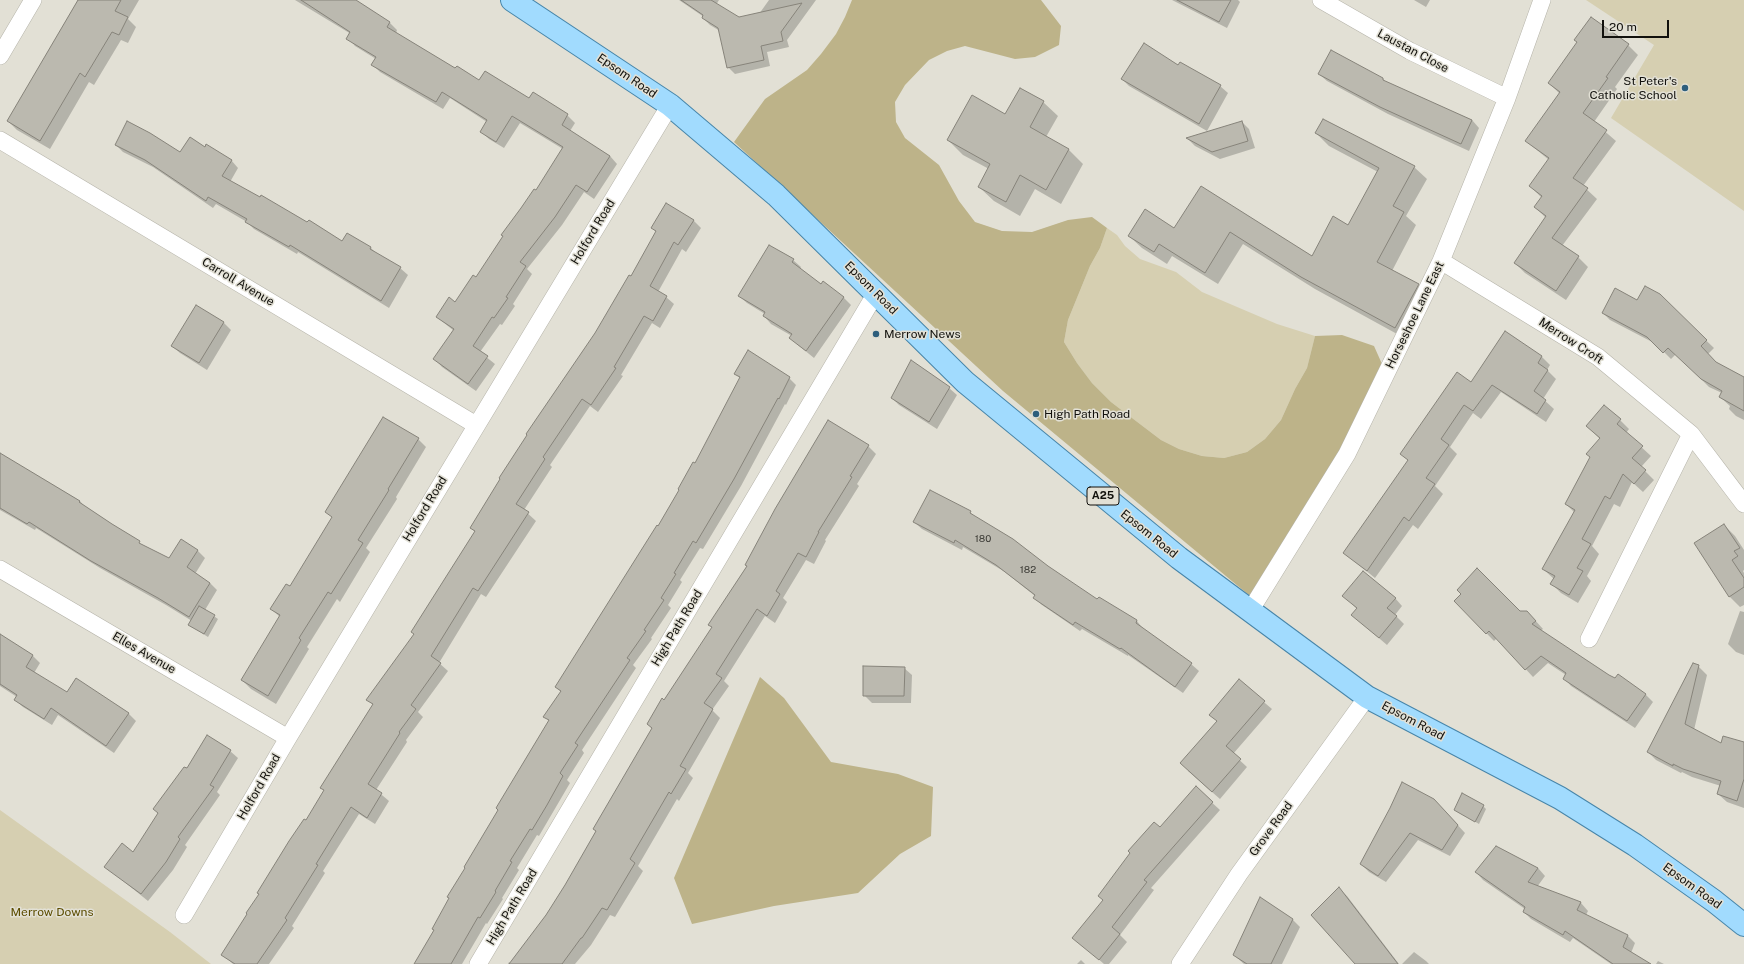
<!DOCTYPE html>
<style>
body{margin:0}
#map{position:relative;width:1744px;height:964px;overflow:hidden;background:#e2e0d5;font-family:"Public Sans",sans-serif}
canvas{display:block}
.scale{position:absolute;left:1602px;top:20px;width:67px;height:18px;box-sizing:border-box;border:2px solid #12110d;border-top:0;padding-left:5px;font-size:12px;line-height:14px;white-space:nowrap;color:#12110d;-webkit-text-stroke:3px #e2e0d5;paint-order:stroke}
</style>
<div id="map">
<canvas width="1744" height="964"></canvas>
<div class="scale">20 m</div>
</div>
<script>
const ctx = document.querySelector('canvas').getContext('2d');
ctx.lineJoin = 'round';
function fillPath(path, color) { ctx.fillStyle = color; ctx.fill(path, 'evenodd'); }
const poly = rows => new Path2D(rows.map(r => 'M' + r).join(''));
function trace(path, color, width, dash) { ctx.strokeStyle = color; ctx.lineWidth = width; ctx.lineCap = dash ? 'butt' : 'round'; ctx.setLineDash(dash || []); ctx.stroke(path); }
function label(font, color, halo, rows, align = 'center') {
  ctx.font = font + ' "Public Sans",sans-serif'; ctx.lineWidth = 3; ctx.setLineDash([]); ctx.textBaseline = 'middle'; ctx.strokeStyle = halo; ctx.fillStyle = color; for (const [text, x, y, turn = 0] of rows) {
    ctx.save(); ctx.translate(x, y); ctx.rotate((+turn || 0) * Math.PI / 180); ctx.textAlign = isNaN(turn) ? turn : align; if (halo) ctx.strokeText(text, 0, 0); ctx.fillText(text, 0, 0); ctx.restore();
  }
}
fillPath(poly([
 [1586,0,1744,0,1744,211,1611,118,1654,45],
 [1107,228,1117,235,1125,246,1140,259,1176,272,1202,292,1277,324,1315,336,1307,368,1295,389,1281,420,1265,439,1247,452,1224,458,1202,456,1179,449,1161,440,1111,402,1092,383,1077,363,1064,342,1068,320,1090,266,1100,248],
 [0,810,170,932,211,964,0,964]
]), '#d6cfb1');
fillPath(poly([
 [852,0,1041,0,1061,26,1059,45,1035,57,1015,59,965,46,947,51,929,60,905,85,895,102,896,122,905,138,939,165,959,201,975,222,1002,231,1032,232,1068,220,1092,217,1107,228,1100,248,1090,266,1068,320,1064,342,1077,363,1092,383,1111,402,1161,440,1179,449,1202,456,1224,458,1247,452,1265,439,1281,420,1295,389,1307,368,1315,336,1342,335,1374,346,1386,373,1256,601,1003,391,734,142,765,99,807,70,821,54,836,34,845,17],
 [760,677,784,698,831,762,898,774,933,787,931,836,900,854,858,893,774,906,692,924,674,878]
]), '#bdb389');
fillPath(poly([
 [78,0,139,0,128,19,136,27,128,43,121,40,94,85,89,82,50,149,17,130,8,121],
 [295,0,354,0,390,23,397,30,396,33,456,70,480,82,529,100,533,94,567,115,575,123,570,131,610,156,617,164,594,199,584,192,562,225,527,269,532,274,513,304,515,306,502,325,500,324,480,352,495,364,476,391,442,367,435,359,454,331,437,317,456,303,476,278,536,191,563,149,520,123,504,148,489,139,481,131,487,122,450,98,443,109,380,72,372,64,376,59,355,46,348,38,351,34],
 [679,0,719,0,716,5,739,19,759,14,769,0,816,0,787,40,789,47,767,52,770,66,735,74,728,67,720,31,710,25,703,18,704,17],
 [1172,0,1238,0,1240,2,1227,28],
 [1414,0,1430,0,1426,7],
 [1628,45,1638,55,1615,87,1617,89,1594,122,1616,141,1583,186,1597,199,1562,246,1578,257,1588,267,1566,300,1525,273,1515,263,1546,218,1535,207,1542,198,1530,186,1549,160,1526,141,1560,94,1549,83],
 [1178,67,1220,86,1228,93,1207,131,1129,86,1122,79],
 [1319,74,1383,79,1386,82,1472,120,1479,128,1469,151,1388,114,1327,81],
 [1043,102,1058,116,1046,137,1068,149,1083,164,1061,204,1035,189,1020,216,994,201,979,187,989,169,963,155,948,140],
 [1242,122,1249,129,1255,148,1220,159,1195,146,1188,139],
 [1316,133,1414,167,1427,179,1406,216,1416,225,1392,271,1418,285,1431,297,1408,340,1315,289,1243,244,1218,284,1172,256,1167,264,1142,248,1129,236,1175,229,1201,187,1313,257,1349,226,1378,172,1329,146],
 [116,145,180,154,205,148,231,160,238,168,230,182,342,243,348,234,371,248,378,255,400,268,408,275,389,308,298,252,297,254,254,229,247,222,216,204,213,208,153,167,123,152],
 [693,220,701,228,686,252,682,249,658,292,666,297,674,304,660,328,652,323,621,375,623,376,598,412,590,406,550,465,552,467,524,510,536,521,486,597,481,594,439,663,448,671,418,712,423,717,406,740,407,742,376,790,389,801,375,824,359,814,323,871,325,873,292,926,294,928,269,964,233,964,222,954,325,791,321,787,373,705,368,700,415,635,475,532,471,528,632,277,657,233,652,228],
 [769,247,793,260,801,267,800,269,822,285,843,297,851,305,814,358,798,345,791,338,792,336,771,324,764,316,765,314,747,303,739,296],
 [1659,295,1714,348,1708,354,1716,363,1744,378,1744,420,1736,416,1729,409,1730,406,1720,397,1722,393,1709,387,1676,354,1671,359,1656,344,1610,320,1603,313],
 [196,306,224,323,231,330,207,370,180,353,172,346],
 [1505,332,1542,357,1550,365,1547,370,1556,379,1543,399,1554,409,1546,422,1501,392,1481,419,1473,413,1450,447,1457,454,1435,486,1443,494,1418,529,1413,525,1375,578,1344,553,1409,461,1401,454,1472,383],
 [911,361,949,388,957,395,937,429,899,405,892,398],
 [735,374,789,378,796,385,786,405,785,404,741,486,703,549,700,548,680,580,682,582,668,605,671,608,651,638,652,639,633,665,636,668,582,750,584,753,567,780,570,783,539,836,537,835,517,868,519,870,502,898,503,899,487,924,486,923,462,964,414,964,435,931,499,810,549,721,545,717,561,692,556,687,659,528,695,464,741,379],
 [1620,420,1629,429,1626,433,1651,456,1641,467,1654,480,1643,492,1632,482,1620,507,1614,504,1592,546,1599,554,1587,576,1591,581,1578,603,1561,593,1552,584,1554,579,1543,569,1575,513,1566,504,1600,439,1587,426],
 [418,439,426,447,396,497,397,499,366,548,370,552,340,602,337,599,307,647,309,649,276,704,251,689,242,680,280,617,271,609,291,588,333,518,327,512],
 [868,446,876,454,857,484,859,486,825,540,826,541,814,564,806,560,783,598,787,602,775,623,765,616,724,681,729,686,712,710,720,718,688,773,693,778,679,801,677,799,638,866,643,871,615,917,610,915,591,945,575,964,508,964,509,962,511,963,547,915,566,886,652,729,648,724],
 [4,456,80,501,85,507,144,546,169,560,181,540,198,551,205,558,195,574,210,583,217,590,205,610,218,619,208,637,189,625,192,621,166,605,100,568,36,528,35,530,0,510,0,457],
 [970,512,976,518,1098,601,1099,598,1137,621,1144,630,1191,664,1199,671,1183,693,1128,655,1128,656,1082,629,1080,631,1042,605,1034,598,1035,596,1005,572,963,547,962,550,922,529,914,522],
 [1724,525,1735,536,1744,550,1744,570,1743,571,1744,573,1744,605,1740,607,1729,596],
 [1395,598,1402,606,1395,615,1404,624,1387,645,1352,615,1357,609,1351,603],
 [1455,601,1519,612,1534,619,1543,629,1540,631,1608,676,1645,694,1653,702,1635,728,1571,686,1564,678,1566,675,1548,663,1533,677,1497,638,1494,641],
 [1740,611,1744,612,1744,655,1736,652,1728,644],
 [0,635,33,656,40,663,34,673,67,694,76,679,129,714,136,721,114,753,58,715,52,725,23,707,15,700,17,697,0,686],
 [1698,666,1707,675,1694,730,1722,745,1744,743,1744,808,1727,802,1718,794,1721,786,1692,777,1682,772,1681,773,1656,760,1648,752],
 [904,668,912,675,911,703,872,703,864,695],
 [1239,681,1272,709,1233,754,1247,767,1220,799,1188,771,1218,722,1211,715],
 [230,751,238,758,217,792,220,795,185,845,187,847,173,870,148,901,106,867,133,853,187,770],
 [1196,788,1220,810,1151,888,1154,890,1120,935,1127,942,1109,964,1104,964,1074,938,1160,829],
 [1483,806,1486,809,1479,824,1455,810],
 [1441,807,1465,833,1450,856,1418,840,1386,882,1369,872,1361,864],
 [1496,847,1538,868,1545,876,1537,887,1581,903,1588,911,1586,915,1628,936,1635,943,1631,953,1649,964,1611,964,1573,938,1570,942,1531,919,1524,912,1525,909,1483,880,1476,872],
 [1339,889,1347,896,1399,964,1357,964],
 [1260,899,1293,920,1300,927,1282,964,1244,964,1234,955],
 [1414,952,1426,961,1429,964,1402,964],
 [1081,960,1085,964,1077,964],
 [1658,961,1664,964,1656,964]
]), '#0003');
const building = poly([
 [78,0,121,0,115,11,128,17,119,35,112,32,85,77,80,73,40,141,7,121,78,0],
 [301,0,356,0,390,22,387,27,455,68,457,66,479,80,485,71,529,98,533,92,568,114,562,125,610,156,587,192,576,185,555,217,520,262,526,266,506,297,508,298,494,318,492,317,473,346,488,356,468,384,433,359,454,329,436,317,449,297,455,302,473,275,476,277,503,236,501,235,521,208,534,189,536,190,563,147,512,116,496,142,480,132,487,120,442,92,436,102,371,65,376,57,346,39,350,32,301,0],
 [681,0,711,0,739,17,802,3,781,32,783,41,761,46,764,60,727,68,718,28,702,18,703,15,681,0],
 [1177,0,1231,0,1219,22,1177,0],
 [1591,17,1629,44,1606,77,1608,78,1583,113,1607,130,1573,178,1588,188,1552,238,1579,256,1556,291,1514,263,1546,216,1534,207,1542,196,1529,186,1549,158,1525,141,1560,92,1548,83,1577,42,1574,40,1591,17],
 [1144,43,1178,65,1180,62,1221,85,1199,124,1121,79,1144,43],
 [1331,50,1383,78,1383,80,1472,120,1461,144,1380,107,1318,74,1331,50],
 [1020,88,1044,101,1030,127,1069,149,1046,190,1020,175,1006,202,978,187,990,164,947,140,972,95,1005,114,1020,88],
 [1323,119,1415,166,1393,206,1404,212,1377,262,1419,284,1395,328,1301,277,1230,232,1205,273,1159,244,1154,252,1128,236,1145,209,1174,228,1201,186,1312,256,1333,216,1348,225,1379,168,1315,133,1323,119],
 [127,121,150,133,180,152,190,137,205,147,206,144,232,160,222,176,260,197,261,195,307,222,309,220,342,241,347,233,371,247,370,249,401,267,381,301,290,245,289,247,245,222,247,219,208,197,206,201,145,160,115,145,127,121],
 [1242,121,1248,141,1212,152,1186,138,1242,121],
 [666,203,694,220,678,245,674,242,650,286,667,296,653,321,644,316,614,367,616,368,591,405,582,399,543,457,545,459,516,504,529,512,478,591,473,588,431,656,441,663,411,705,416,709,399,732,400,733,368,784,382,793,367,818,351,807,316,864,318,865,285,918,287,920,257,964,235,964,221,955,247,914,246,913,259,894,257,893,289,841,304,819,306,820,324,790,320,788,373,704,366,700,414,634,411,632,475,531,470,528,500,479,499,478,527,435,526,434,595,333,629,275,631,276,656,231,651,228,666,203],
 [769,245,794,259,792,262,821,284,823,281,844,297,806,351,789,338,792,334,763,316,765,312,738,296,769,245],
 [1645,286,1660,294,1707,340,1701,346,1716,362,1744,377,1744,411,1719,397,1722,391,1701,379,1668,348,1663,353,1647,337,1602,313,1615,288,1637,300,1645,286],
 [196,305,224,322,199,363,171,346,196,305],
 [1505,331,1542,356,1538,363,1548,370,1534,391,1546,400,1537,414,1492,385,1473,411,1464,405,1441,439,1449,445,1426,478,1435,484,1409,521,1404,517,1367,571,1343,553,1408,460,1400,454,1457,372,1471,382,1505,331],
 [748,350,790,377,779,399,778,398,734,479,696,543,693,541,674,573,676,574,661,598,664,600,644,630,646,631,627,658,630,660,575,743,578,745,560,773,563,776,547,805,532,830,530,829,510,861,512,862,495,891,496,892,480,918,478,917,451,964,414,964,434,930,432,929,449,898,447,897,465,868,464,867,498,810,496,808,549,720,543,717,561,691,555,687,657,525,658,526,679,490,678,489,693,462,695,463,740,377,734,374,748,350],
 [911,360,950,387,929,422,891,398,911,360],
 [1604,405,1621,419,1617,424,1643,446,1632,458,1646,470,1634,484,1623,474,1610,499,1605,496,1582,539,1591,544,1577,568,1583,571,1569,595,1550,584,1555,576,1542,569,1575,510,1565,504,1590,457,1586,454,1600,438,1586,426,1604,405],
 [383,417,419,438,388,489,389,490,358,540,363,543,331,594,328,592,299,638,301,640,268,696,241,680,280,615,270,609,286,584,290,586,332,517,325,512,383,417],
 [828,420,869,445,850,476,852,477,818,532,819,532,806,557,798,553,776,591,780,594,767,616,757,609,716,674,722,678,704,703,713,709,680,766,686,769,671,794,669,792,630,859,635,863,607,910,602,908,582,938,581,938,562,964,509,964,546,915,565,885,596,831,593,829,652,728,647,724,662,698,664,700,712,627,708,625,747,566,745,565,775,509,828,420],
 [0,453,80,501,79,502,112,524,140,541,139,543,169,558,181,539,198,550,187,567,210,583,189,617,158,598,91,561,29,522,27,524,0,508,0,453],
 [930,490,971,511,970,513,1013,539,1048,566,1097,599,1099,597,1137,620,1136,623,1192,663,1175,687,1121,648,1120,649,1075,622,1073,625,1033,598,1035,595,996,565,955,540,954,543,913,522,930,490],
 [1724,524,1740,548,1734,551,1738,556,1732,560,1744,578,1744,587,1729,597,1694,543,1724,524],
 [1477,568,1520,611,1527,611,1536,621,1532,624,1609,675,1615,678,1618,674,1646,694,1627,721,1563,679,1566,673,1541,656,1525,670,1489,631,1486,634,1454,601,1461,594,1457,590,1477,568],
 [1363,571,1396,598,1387,608,1397,616,1379,638,1351,615,1357,608,1342,596,1363,571],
 [199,606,215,615,204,634,188,625,199,606],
 [0,634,33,655,26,667,67,692,76,678,129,713,106,746,51,708,44,719,14,700,17,695,0,684,0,634],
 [1693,663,1699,665,1685,724,1721,743,1723,736,1744,742,1744,779,1737,801,1717,794,1721,781,1683,769,1673,764,1673,766,1647,752,1693,663],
 [863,666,905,667,904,696,863,696,863,666],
 [1239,679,1265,701,1226,746,1241,759,1212,792,1180,763,1217,721,1209,715,1239,679],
 [207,735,231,750,210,785,214,787,178,837,180,839,166,862,141,894,104,867,122,843,133,852,158,813,153,809,184,767,187,768,207,735],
 [1402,782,1434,799,1458,825,1442,850,1410,833,1378,876,1360,864,1390,808,1402,782],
 [1196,786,1213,802,1144,880,1147,882,1112,927,1120,934,1099,960,1072,938,1103,900,1098,896,1130,853,1128,851,1154,822,1160,827,1196,786],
 [1462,793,1484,805,1475,822,1454,810,1462,793],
 [1496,846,1538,868,1528,882,1581,902,1577,910,1628,935,1623,947,1651,964,1613,964,1565,931,1563,935,1523,912,1525,907,1475,872,1496,846],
 [1339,887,1352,904,1398,964,1355,964,1311,915,1339,887],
 [1260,897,1293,919,1271,964,1247,964,1233,955,1260,897]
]);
fillPath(building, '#bbb9af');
trace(building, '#86837a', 1);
const minor = poly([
 [1321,0,1410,51,1507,98],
 [0,56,33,0],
 [0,140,476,425],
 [1441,261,1598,357,1691,434,1744,504],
 [0,569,288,738],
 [1250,611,1347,454,1441,261,1507,98,1542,0],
 [1589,639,1691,434],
 [184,915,288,738,670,105],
 [478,964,876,293],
 [1180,964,1239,874,1367,697]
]);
const primary = poly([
 [512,0,670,105,776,195,965,382,1179,558,1367,697,1560,798,1635,845,1714,901,1744,925]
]);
trace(minor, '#b5b3a9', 18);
trace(primary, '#4785a9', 24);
trace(minor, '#fff', 17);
trace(primary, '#a1dbfe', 22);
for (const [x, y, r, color] of [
 [1685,88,4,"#2d5e7c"],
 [876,334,4,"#2d5e7c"],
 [1036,414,4,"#2d5e7c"]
]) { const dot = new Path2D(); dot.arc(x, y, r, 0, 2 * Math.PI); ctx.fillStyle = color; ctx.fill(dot); trace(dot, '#e2e0d5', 1.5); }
label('10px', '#3c3b36', null, [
 ["180",983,539],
 ["182",1028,570]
]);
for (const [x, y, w] of [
 [1103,496,32]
]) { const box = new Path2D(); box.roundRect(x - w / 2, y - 9, w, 18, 3); ctx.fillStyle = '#e2e0d5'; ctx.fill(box); trace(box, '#12110d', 1); }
label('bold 11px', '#12110d', null, [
 ["A25",1103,496]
]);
label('12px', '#12110d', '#e2e0d5', [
 ["Laustan Close",1413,51,28],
 ["Epsom Road",627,76,34],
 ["Holford Road",593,232,-59],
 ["Carroll Avenue",238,282,31],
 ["Epsom Road",871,288,45],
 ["Horseshoe Lane East",1415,315,-64],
 ["Merrow Croft",1571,341,33],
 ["Holford Road",425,509,-59],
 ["Epsom Road",1149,534,39],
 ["High Path Road",677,628,-59],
 ["Elles Avenue",144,653,30],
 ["Epsom Road",1413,721,28],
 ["Holford Road",259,787,-60],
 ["Grove Road",1271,829,-54],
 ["Epsom Road",1692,886,36],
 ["High Path Road",512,907,-59]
]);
label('12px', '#12110d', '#e2e0d5', [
 ["St Peter's",1677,81,"right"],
 ["Catholic School",1677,95,"right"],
 ["Merrow News",884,334],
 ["High Path Road",1044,414]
], 'left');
label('12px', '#5c4d00', '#e2e0d5', [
 ["Merrow Downs",52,912]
]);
</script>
